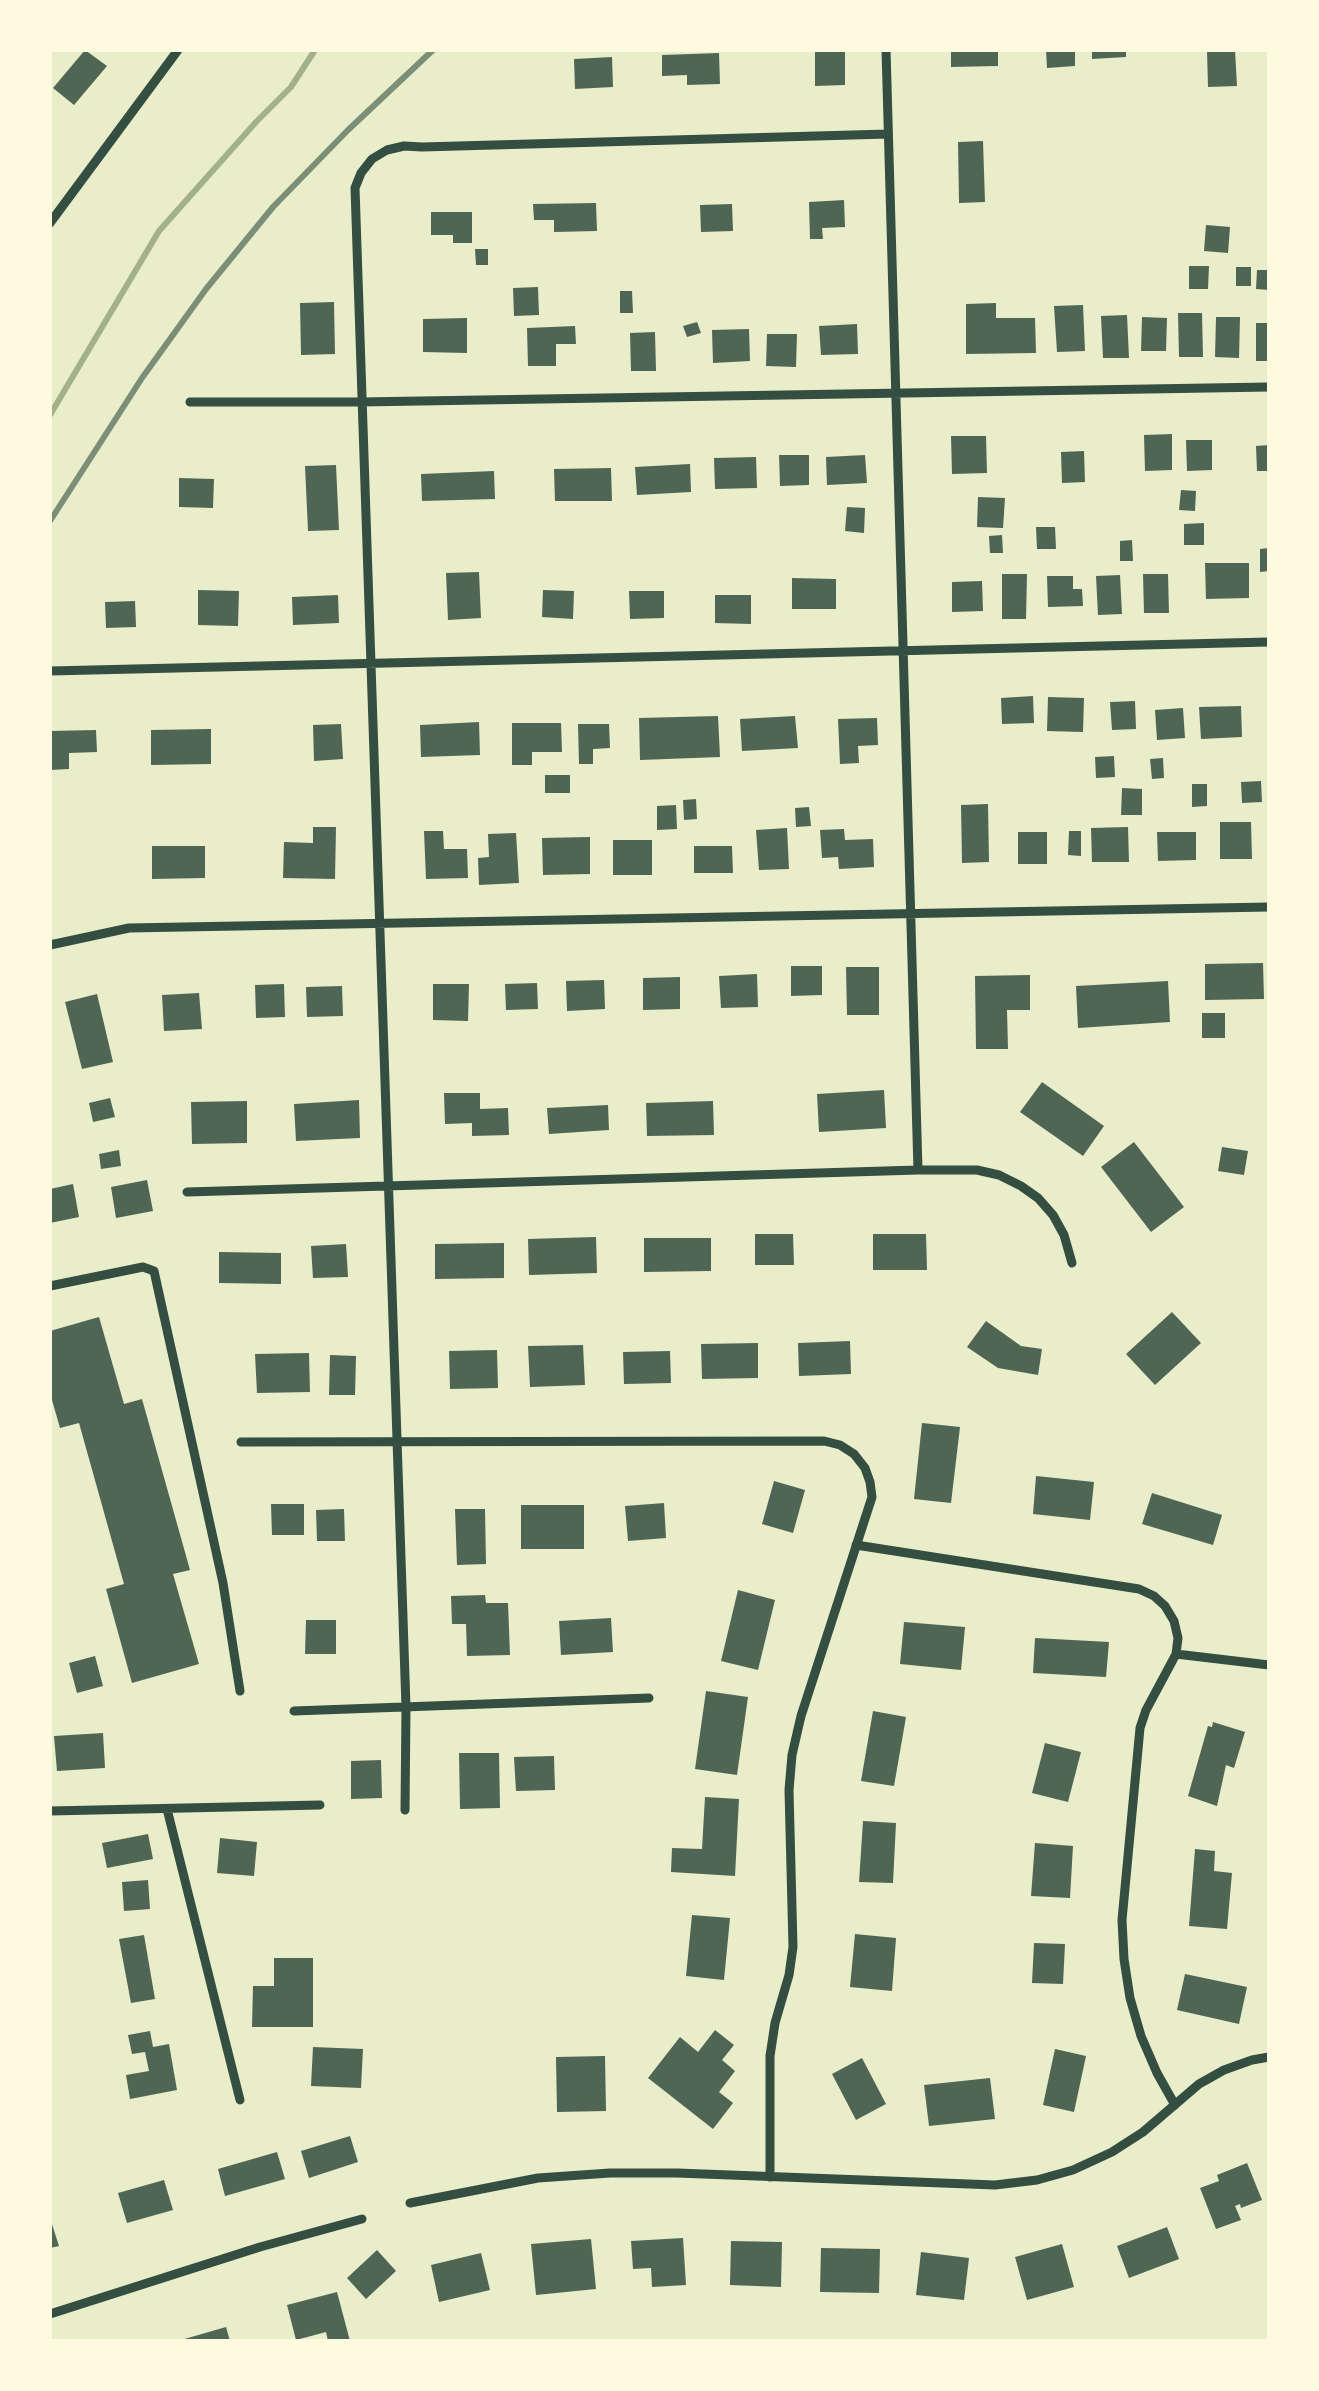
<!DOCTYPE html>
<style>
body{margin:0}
#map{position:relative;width:1319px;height:2391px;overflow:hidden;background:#e9edc9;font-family:Quicksand,sans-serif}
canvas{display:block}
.frame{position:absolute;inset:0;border:52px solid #fefae0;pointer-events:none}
</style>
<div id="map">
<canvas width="1319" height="2391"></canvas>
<div class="frame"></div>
</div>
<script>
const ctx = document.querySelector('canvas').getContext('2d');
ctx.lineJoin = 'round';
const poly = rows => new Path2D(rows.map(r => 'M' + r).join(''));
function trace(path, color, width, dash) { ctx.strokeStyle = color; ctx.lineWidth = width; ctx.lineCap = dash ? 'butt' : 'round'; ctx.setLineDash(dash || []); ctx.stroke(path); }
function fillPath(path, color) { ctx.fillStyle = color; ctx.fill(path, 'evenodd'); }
trace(poly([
 [50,415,159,231,256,122,291,87,315,50]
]), '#a3b18a', 6);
fillPath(poly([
 [85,50,107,66,74,105,53,88],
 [815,50,845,50,845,85,815,86],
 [951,50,998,50,998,66,951,67],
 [1046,50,1075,50,1075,66,1047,68],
 [1092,50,1126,50,1126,57,1092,59],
 [1207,50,1235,50,1237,86,1208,87],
 [719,53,720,84,687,85,687,75,662,76,662,55],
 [612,57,613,87,575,89,574,59],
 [983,141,985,202,959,203,958,142],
 [844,200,845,227,822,228,823,239,810,239,809,202],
 [596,203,597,231,554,232,554,220,534,220,533,204],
 [732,204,733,231,701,232,700,205],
 [431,212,472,212,472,243,453,243,453,235,431,235],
 [1206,225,1230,227,1228,253,1204,251],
 [475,249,488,249,488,265,476,265],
 [1189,266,1209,266,1208,289,1189,289],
 [1236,267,1251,267,1251,286,1236,286],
 [1257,270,1269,270,1269,290,1256,289],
 [538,287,539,315,514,316,513,288],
 [620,291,632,291,633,313,620,313],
 [334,302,335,354,301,355,300,303],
 [996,303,996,318,1035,318,1036,353,966,354,966,304],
 [1083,305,1085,351,1057,352,1054,306],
 [1178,313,1202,313,1203,357,1179,357],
 [1127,315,1129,358,1103,358,1101,316],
 [1142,317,1167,318,1166,351,1141,351],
 [1216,317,1240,317,1239,358,1215,357],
 [467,318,467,353,423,352,423,319],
 [697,322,701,333,687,337,683,326],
 [1256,323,1269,323,1269,361,1256,361],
 [857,324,858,354,821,355,819,326],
 [575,326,576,344,556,344,556,366,528,366,527,328],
 [749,329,750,361,713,363,712,330],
 [655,332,656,371,631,371,630,333],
 [767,334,797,334,796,367,766,366],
 [1172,434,1172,470,1145,471,1144,435],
 [951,436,986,436,987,473,952,474],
 [1186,440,1212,440,1212,470,1187,471],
 [1269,445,1269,471,1257,471,1256,446],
 [1084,451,1085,482,1062,483,1061,452],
 [779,455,809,455,809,485,780,486],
 [865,455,867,483,827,485,826,457],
 [756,457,757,488,715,489,714,458],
 [690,464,691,492,637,495,635,467],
 [336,465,339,530,308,531,305,466],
 [611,468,612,501,555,501,554,469],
 [494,471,495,499,422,501,421,474],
 [179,478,214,479,213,508,179,507],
 [1181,490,1196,491,1195,511,1179,510],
 [978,497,1005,498,1003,528,977,527],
 [847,507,865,508,864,533,845,531],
 [1204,523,1204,545,1184,545,1184,524],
 [1036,527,1055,527,1056,549,1037,549],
 [1002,535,1003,553,990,553,989,536],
 [1132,540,1133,561,1120,561,1120,541],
 [1269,548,1269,571,1260,572,1260,549],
 [1205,563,1249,563,1249,598,1206,599],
 [479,572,481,618,448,620,446,573],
 [1002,574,1027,574,1026,619,1002,619],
 [1143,574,1168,574,1169,613,1144,613],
 [1120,575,1122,614,1098,615,1096,576],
 [1047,576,1073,576,1073,589,1082,589,1083,606,1048,607],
 [792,578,836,579,836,609,792,609],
 [982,581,983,611,952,612,952,582],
 [198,590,239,591,238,626,198,625],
 [543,590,574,591,573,619,542,617],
 [629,591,664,591,664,618,630,619],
 [338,595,339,623,293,625,292,597],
 [715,595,751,595,751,624,715,623],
 [135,601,136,627,106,628,105,602],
 [1033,696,1034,723,1002,724,1001,698],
 [1048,697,1084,698,1083,732,1047,731],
 [1135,701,1136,729,1112,730,1110,702],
 [1241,706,1242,737,1201,739,1199,707],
 [1183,708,1185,738,1157,740,1155,710],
 [718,716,720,757,640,760,639,718],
 [795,716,798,748,742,751,740,719],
 [877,718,878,745,858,746,859,763,840,764,838,719],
 [479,722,480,755,421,757,420,725],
 [512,723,561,723,562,752,532,752,532,765,512,765],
 [341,724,343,759,314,761,313,725],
 [578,724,609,724,610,748,593,749,593,764,579,764],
 [211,729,211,764,151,765,151,730],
 [96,730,97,752,69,753,69,769,50,770,50,731],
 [1114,756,1115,777,1096,778,1095,757],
 [1163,758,1164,778,1152,779,1150,759],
 [545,775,570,775,570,793,545,793],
 [1261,781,1262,802,1242,803,1241,782],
 [1192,784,1207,784,1207,806,1192,807],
 [1122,788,1142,789,1142,815,1121,815],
 [696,799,697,819,684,820,683,800],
 [988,804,989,862,962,863,961,805],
 [676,805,677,829,657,830,657,806],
 [809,807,811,826,796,827,795,808],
 [1220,822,1251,822,1252,859,1220,859],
 [313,827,336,827,335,879,283,878,284,842,313,843],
 [1128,827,1129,862,1092,862,1091,828],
 [787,828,789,869,759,870,756,830],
 [844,829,845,840,873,839,874,867,839,869,838,857,822,858,820,830],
 [424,831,443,831,444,849,467,849,468,878,426,879],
 [1069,831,1081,831,1081,856,1068,855],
 [1018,832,1047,832,1047,864,1018,864],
 [1157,832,1196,832,1196,860,1158,861],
 [516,833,519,883,479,885,478,858,489,857,488,834],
 [590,837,590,874,543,875,542,838],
 [613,840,652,840,652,875,613,875],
 [152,846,205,846,205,878,152,879],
 [694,846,732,846,733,873,694,873],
 [1263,963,1264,999,1205,1000,1205,964],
 [791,966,822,966,822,995,791,996],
 [846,967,879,967,879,1015,847,1015],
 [757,974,758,1007,721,1008,719,976],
 [1030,975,1030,1010,1007,1010,1008,1049,976,1049,975,976],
 [680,977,680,1009,643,1010,643,978],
 [604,980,605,1009,567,1011,566,981],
 [1168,981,1170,1022,1078,1028,1076,986],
 [537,983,538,1009,506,1010,505,984],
 [284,984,285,1017,256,1018,255,985],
 [433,984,469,984,468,1021,433,1020],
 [342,986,343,1016,307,1017,306,987],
 [199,993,202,1029,164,1031,162,995],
 [97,994,113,1062,82,1069,65,1002],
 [1202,1013,1225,1013,1225,1038,1202,1038],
 [1042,1082,1104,1126,1083,1156,1020,1112],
 [884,1090,886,1128,819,1132,817,1094],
 [444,1093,480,1093,480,1109,508,1108,509,1135,472,1136,472,1123,445,1124],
 [110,1098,115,1117,93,1122,89,1103],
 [359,1100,360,1138,296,1141,294,1104],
 [247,1101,247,1143,192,1144,191,1102],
 [713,1101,714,1135,647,1136,646,1103],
 [608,1105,609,1130,549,1134,547,1108],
 [1134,1142,1184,1207,1151,1232,1101,1167],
 [1222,1147,1248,1151,1244,1175,1218,1171],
 [119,1150,121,1166,101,1169,99,1154],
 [147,1180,153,1211,116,1218,111,1187],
 [73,1184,79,1217,50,1223,50,1189],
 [755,1234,793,1234,794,1265,755,1265],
 [873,1234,926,1234,927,1270,873,1270],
 [596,1237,597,1273,529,1275,528,1239],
 [644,1238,711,1238,711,1271,644,1272],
 [504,1243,504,1278,435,1279,435,1244],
 [346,1244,348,1277,313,1278,311,1246],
 [219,1252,281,1253,281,1284,219,1283],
 [1172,1312,1201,1343,1155,1385,1126,1354],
 [99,1317,124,1404,142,1399,190,1570,173,1574,199,1664,132,1683,106,1589,124,1584,79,1423,60,1428,50,1393,50,1331],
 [986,1321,1021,1346,1042,1349,1038,1375,998,1368,967,1347],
 [850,1341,851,1374,799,1376,798,1343],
 [758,1343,758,1378,702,1379,701,1344],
 [583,1345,585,1385,530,1387,528,1346],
 [497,1350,498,1388,450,1389,449,1351],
 [670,1351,671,1383,624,1384,623,1352],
 [309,1353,310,1392,257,1393,255,1354],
 [330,1355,356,1356,355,1395,329,1395],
 [922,1423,960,1427,951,1503,914,1499],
 [1036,1476,1094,1482,1090,1520,1033,1514],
 [774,1481,805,1490,793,1533,762,1524],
 [1152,1493,1222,1515,1213,1545,1142,1524],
 [664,1503,666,1538,628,1541,625,1506],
 [271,1504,304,1504,304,1535,272,1535],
 [521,1505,584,1505,584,1549,521,1549],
 [344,1509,345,1541,317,1541,316,1510],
 [455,1509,485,1509,486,1564,457,1565],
 [738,1590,775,1600,758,1670,721,1661],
 [485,1595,486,1603,508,1603,510,1655,467,1656,466,1624,452,1624,451,1596],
 [611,1618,613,1652,561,1655,559,1621],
 [306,1620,336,1620,336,1654,305,1654],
 [904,1622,965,1627,961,1670,900,1664],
 [1035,1638,1109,1642,1106,1677,1033,1673],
 [95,1656,103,1686,77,1693,69,1663],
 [706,1691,748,1697,737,1775,695,1769],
 [873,1711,906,1717,894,1786,861,1781],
 [1213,1722,1245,1732,1234,1768,1226,1765,1217,1806,1188,1796,1208,1726,1212,1727],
 [103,1733,105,1768,57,1771,54,1736],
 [1045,1743,1081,1752,1068,1802,1032,1793],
 [459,1753,499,1753,500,1808,460,1809],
 [554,1756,555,1790,516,1791,514,1757],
 [381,1760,382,1798,351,1799,351,1761],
 [705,1797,739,1799,735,1876,671,1872,672,1848,702,1849],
 [863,1821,896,1823,893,1883,859,1882],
 [148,1834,153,1859,107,1868,102,1843],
 [220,1838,257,1842,254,1876,217,1873],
 [1035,1843,1073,1846,1070,1898,1031,1896],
 [1195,1849,1215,1851,1214,1871,1232,1873,1227,1929,1189,1926],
 [148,1880,150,1909,124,1911,122,1882],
 [692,1915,730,1918,724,1980,686,1976],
 [855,1934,896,1938,892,1991,850,1987],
 [144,1935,155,1999,131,2003,119,1939],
 [1034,1943,1065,1944,1063,1984,1032,1983],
 [274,1958,313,1958,313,2027,252,2027,253,1986,274,1986],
 [1185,1974,1247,1987,1239,2024,1177,2010],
 [715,2030,734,2045,722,2060,735,2071,719,2092,733,2103,713,2129,648,2078,680,2037,698,2052],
 [150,2031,153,2047,169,2044,177,2090,130,2099,126,2075,149,2071,145,2052,132,2054,128,2035],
 [313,2047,363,2049,361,2088,311,2086],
 [1055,2049,1086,2056,1074,2112,1043,2105],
 [605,2056,606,2111,557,2112,556,2057],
 [862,2058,886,2104,856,2120,832,2074],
 [990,2078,995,2119,929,2126,924,2085],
 [350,2136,358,2162,309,2178,301,2151],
 [277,2152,285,2179,225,2196,218,2169],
 [1247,2163,1262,2200,1241,2208,1240,2204,1235,2206,1241,2220,1216,2229,1200,2188,1219,2181,1217,2175],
 [164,2180,173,2210,127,2223,118,2193],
 [50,2218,59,2246,50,2248],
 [1167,2227,1179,2259,1129,2278,1117,2246],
 [683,2238,686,2285,652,2287,651,2268,633,2269,631,2241],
 [591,2239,596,2289,536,2295,531,2244],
 [731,2241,782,2242,781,2287,730,2285],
 [1062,2244,1074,2287,1027,2300,1015,2257],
 [821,2248,880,2249,879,2293,820,2292],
 [377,2250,396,2271,366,2299,347,2278],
 [921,2252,969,2258,964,2300,916,2295],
 [481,2253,490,2290,439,2302,431,2265],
 [337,2292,350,2341,328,2341,326,2332,296,2340,287,2305],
 [226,2327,230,2341,182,2341,181,2340]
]), '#4f6655');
trace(poly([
 [886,50,918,1170],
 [50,223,178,50],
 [190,402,360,402,1269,387],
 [50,671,1269,642],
 [50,945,129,928,1269,907],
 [187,1192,918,1170,977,1170,999,1175,1021,1186,1038,1198,1053,1215,1064,1235,1072,1263],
 [50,1286,143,1267,154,1271,223,1583,240,1691],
 [241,1442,824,1441,840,1445,854,1454,865,1468,870,1482,872,1497,801,1716,792,1755,789,1790,793,1947,789,1975,775,2023,770,2056,770,2177],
 [856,1545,1139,1589,1154,1596,1165,1606,1174,1621,1178,1638,1176,1654,1146,1710,1140,1728,1122,1920,1124,1959,1130,1998,1141,2036,1157,2073,1175,2105],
 [1176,1654,1269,1665],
 [294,1711,649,1698],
 [167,1809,240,2100],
 [405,1810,406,1707,355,188,361,173,372,159,387,150,404,146,422,147,888,134],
 [50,1811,320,1805],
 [410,2203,538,2178,610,2173,677,2173,995,2185,1037,2180,1073,2170,1112,2152,1143,2132,1199,2084,1224,2070,1252,2060,1269,2057],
 [50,2314,260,2247,362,2219]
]), '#344e41', 9);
trace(poly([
 [50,521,142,378,206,289,273,207,348,130,433,50]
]), '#7c8e77', 6);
</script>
